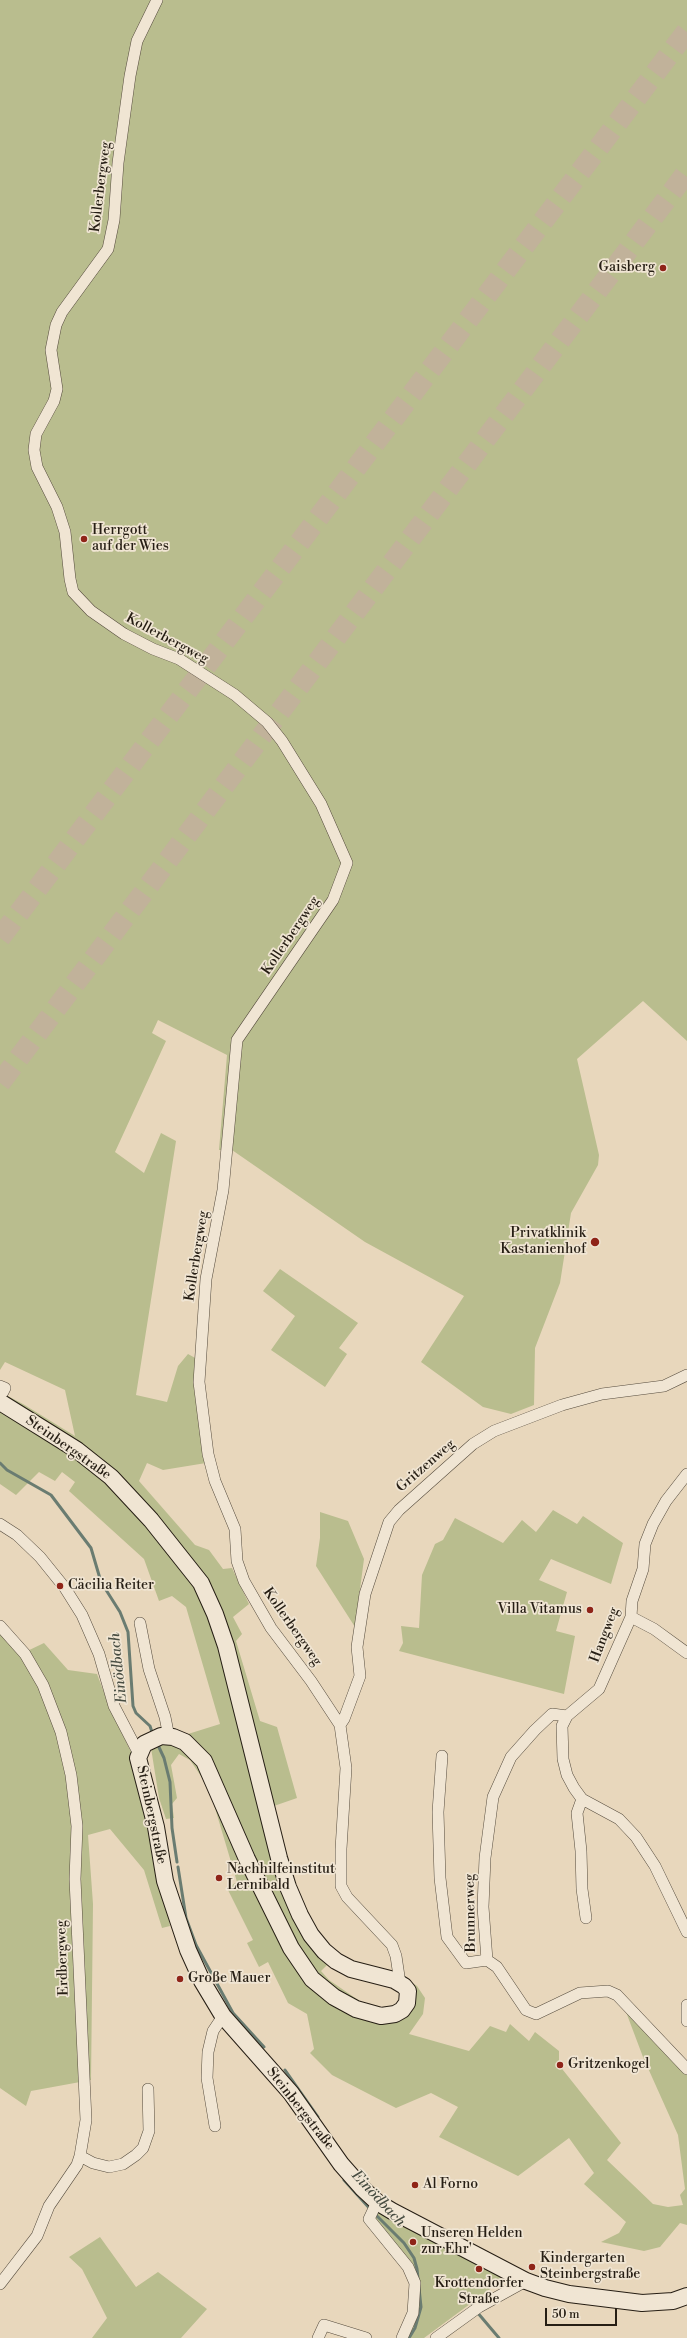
<!DOCTYPE html>
<meta charset="utf-8">
<style>
body{margin:0}
#map{position:relative;width:687px;height:2338px;overflow:hidden;background:#e8d7bc;font-family:"Libre Bodoni",serif}
canvas{display:block}
.scale{position:absolute;left:545px;top:2308px;width:72px;height:18px;box-sizing:border-box;border:2px solid #261e14;border-top:0;padding-left:5px;font-size:12px;line-height:14px;white-space:nowrap;color:#261e14;-webkit-text-stroke:3px #f0e5d3;paint-order:stroke}
</style>
<div id="map">
<canvas width="687" height="2338"></canvas>
<div class="scale">50 m</div>
</div>
<script>
const ctx = document.querySelector('canvas').getContext('2d');
ctx.lineJoin = 'round';
function fillPath(path, color) { ctx.fillStyle = color; ctx.fill(path, 'evenodd'); }
const poly = rows => new Path2D(rows.map(r => 'M' + r).join(''));
function trace(path, color, width, dash) { ctx.strokeStyle = color; ctx.lineWidth = width; ctx.lineCap = dash ? 'butt' : 'round'; ctx.setLineDash(dash || []); ctx.stroke(path); }
function label(font, color, halo, rows, align = 'center') {
  ctx.font = font + ' "Libre Bodoni",serif'; ctx.lineWidth = 3.5; ctx.setLineDash([]); ctx.textBaseline = 'middle'; ctx.strokeStyle = halo; ctx.fillStyle = color; for (const [text, x, y, turn = 0] of rows) {
    ctx.save(); ctx.translate(x, y); ctx.rotate((+turn || 0) * Math.PI / 180); ctx.textAlign = isNaN(turn) ? turn : align; if (halo) ctx.strokeText(text, 0, 0); ctx.fillText(text, 0, 0); ctx.restore();
  }
}
fillPath(poly([
 [0,0,687,0,687,1041,643,1001,577,1059,599,1155,598,1165,571,1213,560,1283,535,1348,534,1405,511,1414,483,1407,421,1362,464,1296,365,1242,232,1150,219,1150,227,1055,158,1020,152,1033,166,1041,115,1152,144,1173,161,1133,176,1141,136,1395,167,1402,178,1366,188,1354,197,1359,206,1463,163,1470,147,1463,139,1481,195,1545,209,1550,223,1569,232,1568,249,1604,233,1617,242,1634,236,1641,260,1721,277,1727,297,1798,271,1807,229,1640,135,1495,0,1392,23,1404,75,1436,65,1390,5,1362,0,1370],
 [280,1269,358,1323,339,1348,347,1354,325,1387,271,1350,295,1316,263,1291],
 [0,1410,77,1457,130,1505,198,1592,223,1657,274,1864,328,1964,321,1971,329,1980,367,2006,334,1991,306,1962,188,1737,188,1734,220,1724,186,1607,172,1596,159,1601,144,1559,69,1491,75,1482,62,1472,55,1481,39,1472,16,1495,0,1484],
 [553,1510,577,1524,583,1516,623,1543,611,1584,551,1559,539,1580,567,1592,556,1631,575,1636,564,1694,399,1651,403,1643,401,1626,419,1628,422,1575,435,1544,443,1540,455,1518,503,1543,522,1520,536,1532],
 [320,1512,348,1521,364,1559,355,1627,316,1566,320,1538],
 [0,1632,21,1654,44,1643,68,1670,97,1674,111,1711,131,1752,151,1829,170,1926,162,1928,144,1870,110,1829,88,1835,93,1904,91,2080,31,2091,26,2106,0,2088],
 [166,1743,173,1743,193,1756,314,1987,398,2020,405,1978,417,1986,425,1998,423,2014,409,2034,469,2051,490,2026,506,2032,510,2024,529,2041,535,2032,559,2051,559,2065,621,2143,607,2160,653,2204,668,2207,683,2205,680,2195,685,2189,678,2135,643,2057,623,2004,687,2072,687,2225,680,2223,660,2247,644,2251,601,2242,619,2233,626,2222,584,2184,594,2173,569,2138,518,2176,439,2137,458,2107,431,2093,396,2108,332,2075,310,2053,314,2049,307,2014,288,2003,268,1962,259,1967,247,1943,253,1940,227,1888,237,1882,209,1788,190,1760,179,1754,171,1765,177,1798,172,1804,174,1818,166,1819,159,1798,151,1748],
 [378,2212,500,2275,501,2281,424,2338,406,2338,417,2283,375,2220],
 [100,2237,136,2287,158,2272,207,2309,181,2338,92,2338,107,2318,82,2269,69,2257]
]), '#b9bd8e');
trace(poly([
 [0,1463,7,1470,51,1495,91,1548,101,1582,120,1612,128,1632,133,1706,136,1713,150,1726,153,1735],
 [157,1743,164,1758,170,1782,172,1828,177,1862],
 [178,1867,186,1918,196,1945,233,2013,264,2047],
 [285,2070,318,2117],
 [344,2180,371,2210],
 [375,2214,404,2243,414,2258,417,2269,421,2307,415,2328,409,2338],
 [465,2292,474,2307],
 [477,2312,499,2338]
]), '#6a7c71', 3);
trace(poly([
 [0,938,687,31],
 [0,1083,687,172]
]), '#c1b29a', 21, [21, 10]);
const street = poly([
 [157,0,137,41,130,76,118,163,114,220,108,249,62,312,56,325,51,350,57,389,54,401,36,434,34,450,37,467,57,507,65,532,70,579,73,592,91,611,124,634,153,649,179,659,235,695,267,722,282,741,321,804,347,863,333,900,237,1040,223,1190,206,1279,199,1382,208,1454,215,1481,235,1529,237,1561,244,1581,271,1628,311,1681,340,1725,346,1768,341,1849,341,1886,347,1897,392,1945,396,1956,400,1983],
 [0,1386,5,1388,3,1392,0,1390],
 [687,1474,666,1501,653,1524,645,1544,643,1569,632,1601,631,1617,599,1689,567,1716,562,1726,563,1759,567,1775,574,1788,582,1799,619,1819,636,1837,655,1866,687,1932],
 [0,1524,17,1535,40,1557,65,1588,82,1615,99,1654,114,1706,139,1754],
 [631,1617,654,1629,687,1653],
 [140,1623,149,1669,165,1717,169,1737],
 [0,1626,25,1654,43,1685,61,1732,71,1775,77,1826,75,1879,86,2120,80,2156,77,2165,49,2206,37,2236,0,2284],
 [340,1725,344,1719,360,1676,357,1647,365,1594,389,1522,399,1510,473,1444,494,1431,562,1405,602,1394,664,1386,687,1375],
 [442,1756,438,1812,440,1878,447,1937,466,1963,487,1960],
 [582,1799,577,1813,581,1851,582,1889,586,1918],
 [487,1960,483,1907,485,1858,493,1797,511,1757,535,1730,552,1714,567,1716],
 [487,1960,497,1967,526,2010,536,2014,580,1993,608,1991,617,1995,687,2069],
 [687,2005,687,2021],
 [215,2126,207,2078,208,2052,213,2031,223,2016],
 [80,2156,93,2163,109,2167,123,2164,136,2155,143,2148,149,2131,148,2089],
 [377,2202,369,2219,408,2267,415,2283,413,2313,402,2338],
 [318,2338,324,2325,366,2338],
 [436,2338,479,2307,526,2281]
]);
const secondary = poly([
 [0,1402,77,1450,111,1477,151,1520,201,1583,215,1614,226,1646,279,1858,288,1887,300,1915,311,1935,324,1951,336,1961,351,1969,394,1980,404,1986,408,1991,407,2003,402,2010,395,2014,381,2016,356,2009,334,1997,312,1979,291,1948,247,1859,204,1761,185,1742,173,1737,161,1736,144,1744,138,1758,156,1827,165,1881,188,1950,202,1981,223,2016,291,2093,341,2164,363,2189,377,2202,392,2211,526,2281,545,2288,569,2294,642,2303,673,2301,687,2296]
]);
trace(street, '#564c3e', 12);
trace(secondary, '#261e14', 18);
trace(street, '#f0e5d3', 11);
trace(secondary, '#f0e5d3', 16);
for (const [x, y, r, color] of [
 [663,268,4,"#8f2418"],
 [84,539,4,"#8f2418"],
 [595,1242,5,"#8f2418"],
 [60,1586,4,"#8f2418"],
 [590,1610,4,"#8f2418"],
 [219,1878,4,"#8f2418"],
 [180,1979,4,"#8f2418"],
 [560,2065,4,"#8f2418"],
 [415,2185,4,"#8f2418"],
 [413,2242,4,"#8f2418"],
 [532,2267,4,"#8f2418"],
 [479,2269,4,"#8f2418"]
]) { const dot = new Path2D(); dot.arc(x, y, r, 0, 2 * Math.PI); ctx.fillStyle = color; ctx.fill(dot); trace(dot, '#f0e5d3', 1.5); }
label('14px', '#261e14', '#f0e5d3', [
 ["Kollerbergweg",101,187,-83],
 ["Kollerbergweg",167,639,28],
 ["Kollerbergweg",291,936,-56],
 ["Kollerbergweg",197,1256,-81],
 ["Steinbergstraße",68,1448,35],
 ["Gritzenweg",426,1466,-41],
 ["Kollerbergweg",292,1627,55],
 ["Hangweg",605,1635,-69],
 ["Steinbergstraße",151,1815,78],
 ["Brunnerweg",471,1913,-91],
 ["Erdbergweg",63,1958,-92],
 ["Steinbergstraße",300,2109,52]
]);
label('14px', '#261e14', '#f0e5d3', [
 ["Gaisberg",655,268,"right"],
 ["Herrgott",92,531],
 ["auf der Wies",92,547],
 ["Privatklinik",586,1234,"right"],
 ["Kastanienhof",586,1250,"right"],
 ["Cäcilia Reiter",68,1586],
 ["Villa Vitamus",582,1610,"right"],
 ["Nachhilfeinstitut",227,1870],
 ["Lernibald",227,1886],
 ["Große Mauer",188,1979],
 ["Gritzenkogel",568,2065],
 ["Al Forno",423,2185],
 ["Unseren Helden",421,2234],
 ["zur Ehr'",421,2250],
 ["Kindergarten",540,2259],
 ["Steinbergstraße",540,2275],
 ["Krottendorfer",479,2284,"center"],
 ["Straße",479,2300,"center"]
], 'left');
label('italic 15px', '#484d42', '#f0e5d3', [
 ["Einödbach",119,1668,-96],
 ["Einödbach",378,2199,47]
]);
</script>
